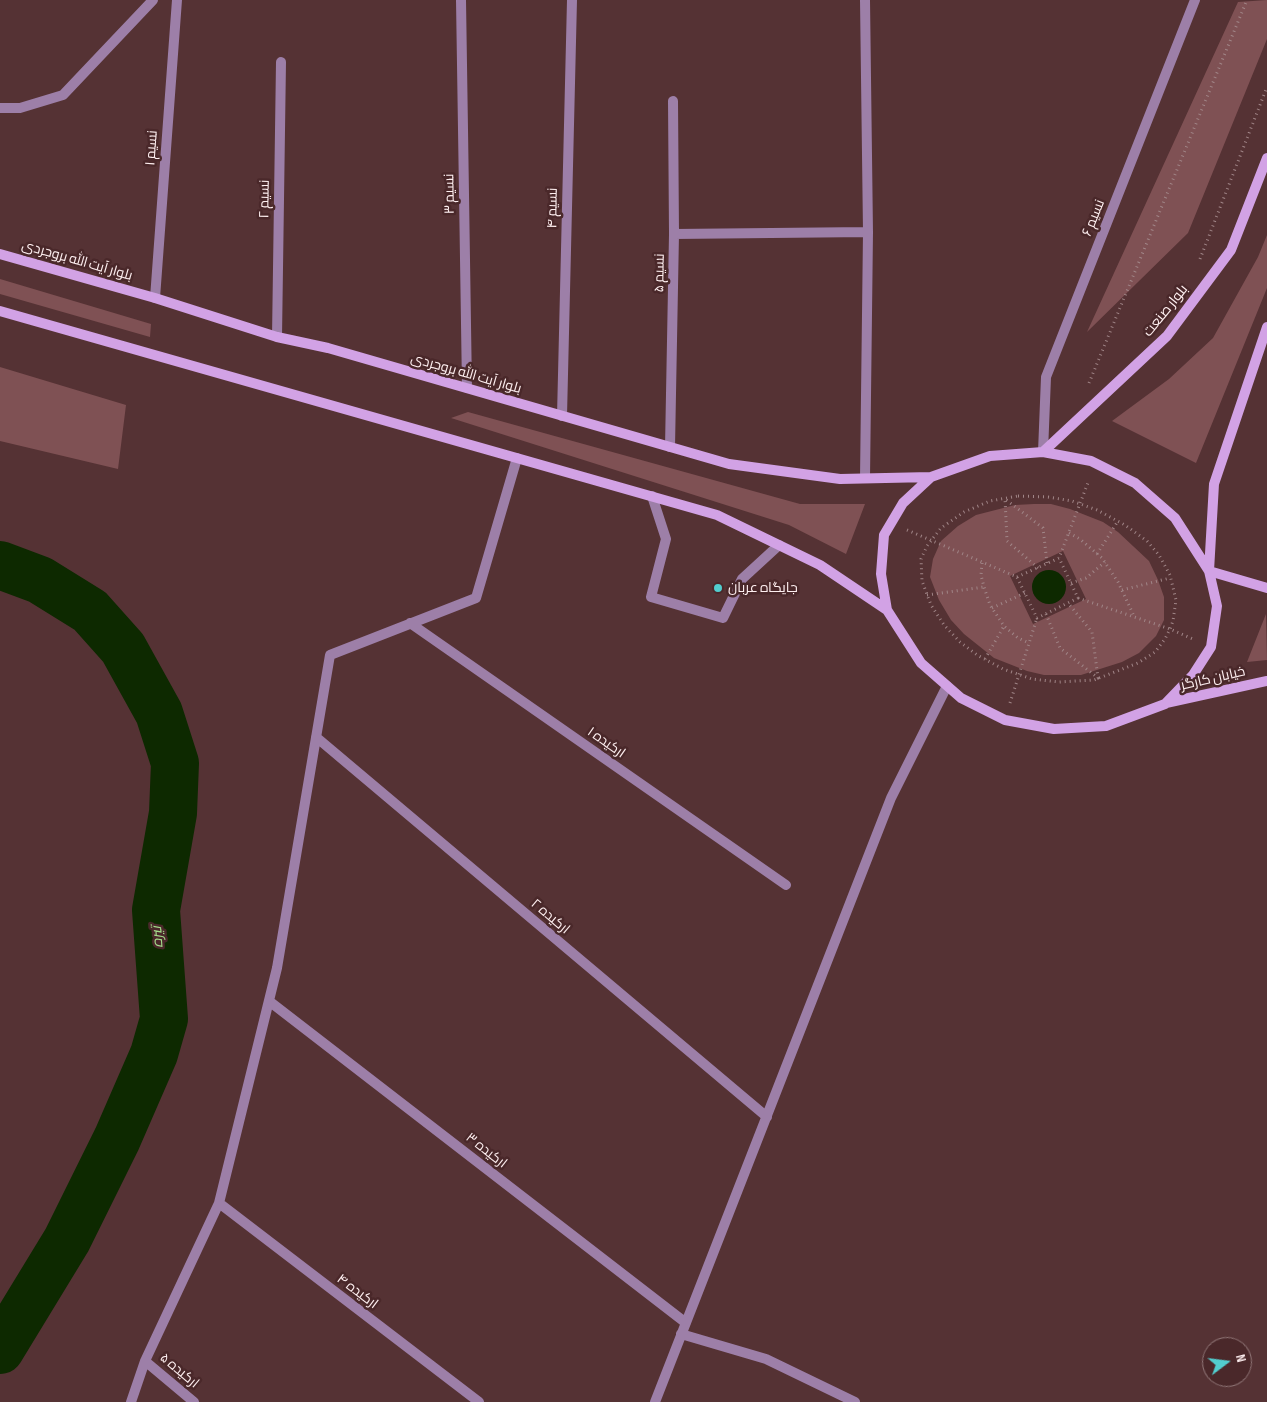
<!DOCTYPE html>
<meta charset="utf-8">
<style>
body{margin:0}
#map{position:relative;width:1267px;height:1402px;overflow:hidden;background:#553234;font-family:"Sofia Sans Condensed",sans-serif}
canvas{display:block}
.north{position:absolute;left:1202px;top:1337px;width:50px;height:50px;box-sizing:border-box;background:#4a282a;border:1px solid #927879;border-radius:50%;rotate:75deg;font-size:14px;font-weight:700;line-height:20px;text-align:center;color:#feeff0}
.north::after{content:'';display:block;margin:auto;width:18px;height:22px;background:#52cdce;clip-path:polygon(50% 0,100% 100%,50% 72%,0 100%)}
</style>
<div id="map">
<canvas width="1267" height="1402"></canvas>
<div class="north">N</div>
</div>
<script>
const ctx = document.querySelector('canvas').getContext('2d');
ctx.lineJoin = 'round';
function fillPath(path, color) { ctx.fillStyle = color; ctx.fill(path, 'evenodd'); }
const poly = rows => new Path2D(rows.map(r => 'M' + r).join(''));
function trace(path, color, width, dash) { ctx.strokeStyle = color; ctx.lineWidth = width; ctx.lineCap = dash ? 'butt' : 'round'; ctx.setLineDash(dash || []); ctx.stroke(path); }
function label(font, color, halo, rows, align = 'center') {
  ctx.font = font + ' "Sofia Sans Condensed",Cairo,sans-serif'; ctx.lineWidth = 5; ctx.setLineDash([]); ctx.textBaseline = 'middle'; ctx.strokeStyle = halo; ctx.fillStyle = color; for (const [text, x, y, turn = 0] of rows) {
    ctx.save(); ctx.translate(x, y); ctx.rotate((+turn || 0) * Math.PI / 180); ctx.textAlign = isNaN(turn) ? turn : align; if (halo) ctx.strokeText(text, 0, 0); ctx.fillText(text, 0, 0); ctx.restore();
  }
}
fillPath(poly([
 [1267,0,1267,39,1188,233,1087,332,1238,2],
 [1267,235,1267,288,1196,463,1112,421,1169,379,1213,338,1258,257],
 [0,279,151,324,150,337,0,294],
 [0,367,126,405,118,469,0,441],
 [468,412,800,504,865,504,846,554,789,525,451,418],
 [1034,504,1051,504,1070,509,1103,522,1118,532,1149,561,1158,580,1164,597,1164,620,1156,636,1139,653,1122,662,1081,675,1044,675,1027,671,994,658,964,634,951,620,939,600,930,577,933,559,941,541,958,526,976,515,1015,505],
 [1063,551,1086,599,1033,624,1010,576],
 [1266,614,1267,660,1247,662]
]), '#7f5154');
fillPath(poly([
 '1032 587a17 17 0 1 1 34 0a17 17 0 1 1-34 0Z'
]), '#0d2900');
trace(poly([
 [0,565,40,580,90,611,123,648,159,713,175,763,173,813,156,910,164,1019,154,1054,117,1139,67,1240,0,1350]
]), '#0d2900', 48);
trace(poly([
 [1200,259,1267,87],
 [1089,383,1247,0],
 [1018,496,1048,497,1072,501,1097,510,1125,525,1147,541,1159,555,1170,575,1176,600,1173,621,1170,629,1165,639,1155,652,1138,663,1094,680,1059,682,1032,679,1003,669,977,655,960,642,944,625,931,605,922,581,921,559,927,546,941,528,964,512,990,501,1018,496],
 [907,530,1017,577,1037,618,1078,598,1059,558],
 [1069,533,1080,539,1102,558,1118,582,1134,616],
 [1097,554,1118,521],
 [982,563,981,575,984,587,990,605,1004,626,1018,638,1029,643],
 [1038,568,1007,541,1005,499,1043,528,1047,563],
 [1017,577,1059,558,1089,480],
 [1071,583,1086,578,1105,562],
 [1122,590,1170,578],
 [927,595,984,587],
 [1078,598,1170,629,1195,640],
 [992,608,1025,593],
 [1046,614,1060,648,1098,678,1092,632,1068,603],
 [985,659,1004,626],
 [1010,703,1037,618]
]), '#a18688', 3, [1, 4]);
trace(poly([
 [562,416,572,0],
 [652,496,666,539,651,597,723,618,742,579,779,545]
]), '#9d7fa8', 10);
trace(poly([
 [461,0,467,388],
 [865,0,868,232,865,478],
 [0,108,20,108,63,95,153,0],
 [674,234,868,232],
 [155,298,177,0],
 [277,337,281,62],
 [670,447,674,234,673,101],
 [1043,452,1046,377,1195,0],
 [410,623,786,885],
 [316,737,767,1117],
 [269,1001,686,1323],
 [219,1203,479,1402],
 [681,1334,766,1359,855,1402],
 [145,1361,194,1402],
 [131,1402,145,1361,219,1203,277,968,330,655,476,598,517,458],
 [655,1402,891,798,947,686]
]), '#9d7fa8', 10);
trace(poly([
 [0,254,155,298,277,337,328,348,729,464,840,479,931,477],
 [0,311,717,515,820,565,887,610],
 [1267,327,1214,484,1209,571,1267,588],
 [1043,452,1091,461,1135,483,1175,518,1209,571,1217,606,1211,647,1193,675,1165,704,1106,726,1054,729,1005,720,961,698,921,663,887,610,881,574,884,535,903,503,931,477,990,456,1043,452],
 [1043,452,1167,336,1231,250,1267,158],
 [1166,703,1267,681]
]), '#d2a2e5', 10);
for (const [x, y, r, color] of [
 [718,588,5,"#52cdce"]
]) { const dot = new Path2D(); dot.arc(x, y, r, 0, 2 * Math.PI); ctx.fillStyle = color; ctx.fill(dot); trace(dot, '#4a282a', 2); }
label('14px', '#feeff0', '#4a282a', [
 ["نسیم ۱",152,148,-86],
 ["نسیم ۳",450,194,-91],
 ["نسیم ۲",265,199,-89],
 ["نسیم ۴",553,208,-89],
 ["نسیم ۶",1094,218,-68],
 ["بلوار آیت الله بروجردی",77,261,16],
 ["نسیم ۵",660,273,-89],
 ["بلوار صنعت",1166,311,-51],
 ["بلوار آیت الله بروجردی",466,374,16],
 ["خیابان کارگر",1213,679,-13],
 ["ارکیده ۱",606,743,35],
 ["ارکیده ۲",550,917,40],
 ["ارکیده ۳",486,1151,38],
 ["ارکیده ۴",357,1292,37],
 ["ارکیده ۵",179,1371,40]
]);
label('14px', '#feeff0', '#4a282a', [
 ["جایگاه عربان",728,588]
], 'left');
label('italic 15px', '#a4dd8b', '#4a282a', [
 ["تيره",158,937,-94]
]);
</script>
